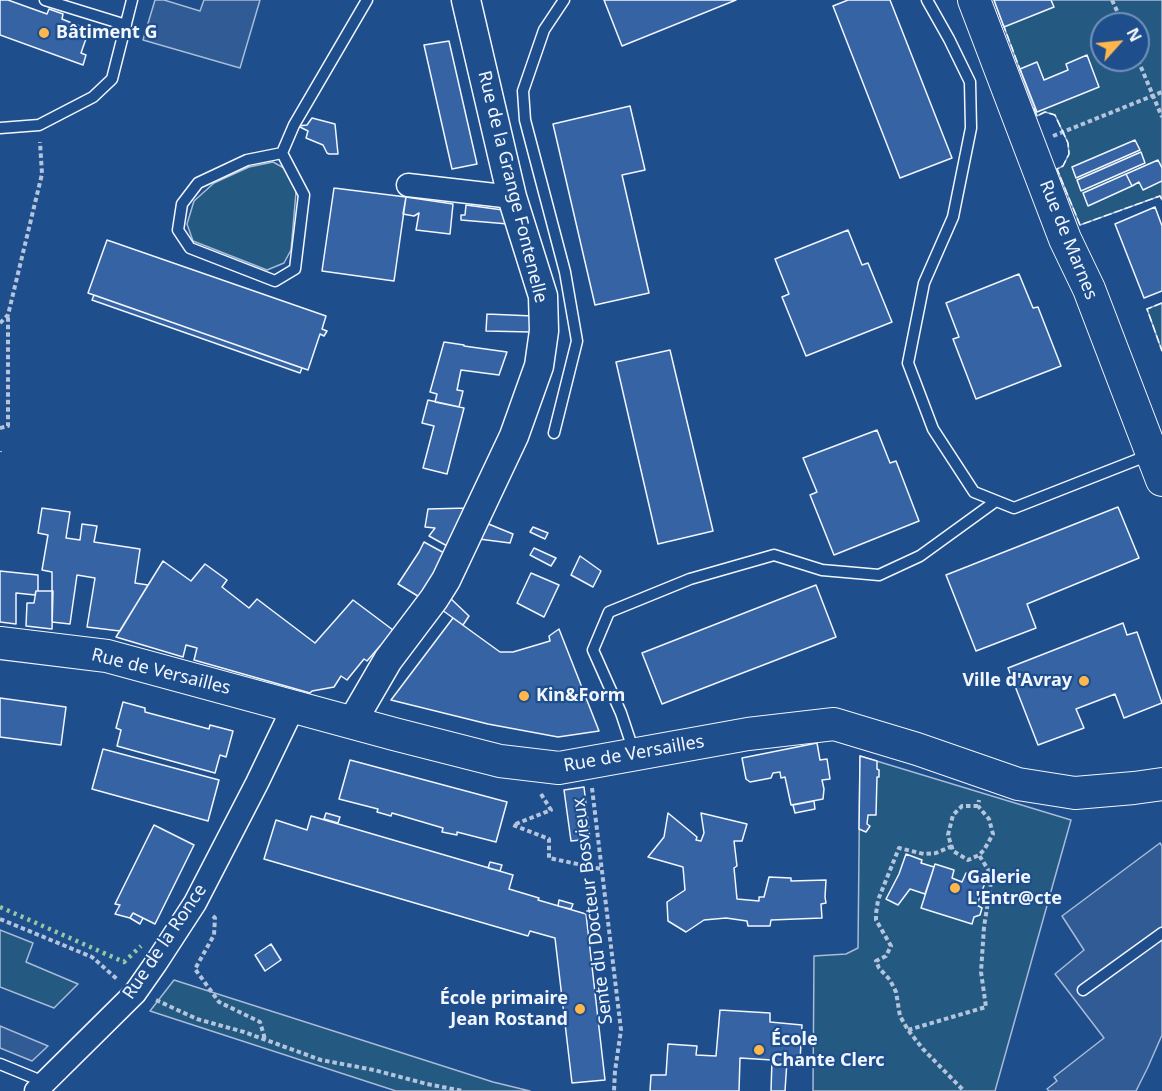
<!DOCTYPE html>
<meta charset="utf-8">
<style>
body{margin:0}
#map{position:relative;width:1162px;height:1091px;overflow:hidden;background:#1f4e8c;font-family:"Noto Sans",sans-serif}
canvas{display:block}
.north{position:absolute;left:1090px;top:12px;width:60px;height:60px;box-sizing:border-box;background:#1f4e8c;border:2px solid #7391ba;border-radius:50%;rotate:63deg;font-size:16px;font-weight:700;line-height:24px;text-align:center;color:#f2f6ff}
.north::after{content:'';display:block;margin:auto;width:21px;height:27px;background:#ffb74d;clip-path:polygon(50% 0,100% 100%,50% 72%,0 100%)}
</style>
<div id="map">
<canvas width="1162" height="1091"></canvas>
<div class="north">N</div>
</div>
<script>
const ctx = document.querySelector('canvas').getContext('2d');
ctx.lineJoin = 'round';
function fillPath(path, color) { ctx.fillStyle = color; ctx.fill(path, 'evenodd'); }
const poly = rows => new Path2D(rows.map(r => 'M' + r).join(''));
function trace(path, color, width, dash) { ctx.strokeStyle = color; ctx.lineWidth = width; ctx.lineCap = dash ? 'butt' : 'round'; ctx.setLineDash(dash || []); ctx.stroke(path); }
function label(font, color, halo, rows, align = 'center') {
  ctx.font = font + ' "Noto Sans",sans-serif'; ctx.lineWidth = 4.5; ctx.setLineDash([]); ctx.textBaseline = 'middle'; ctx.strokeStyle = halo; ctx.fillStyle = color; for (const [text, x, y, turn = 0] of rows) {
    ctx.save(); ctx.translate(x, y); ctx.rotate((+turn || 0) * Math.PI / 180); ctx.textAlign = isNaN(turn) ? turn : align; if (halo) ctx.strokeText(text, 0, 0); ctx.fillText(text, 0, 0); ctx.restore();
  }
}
const green = poly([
 [994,0,1162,0,1162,200,1160,196,1080,225,1057,169,1063,166,1069,154,1068,143,1055,115,1045,112,1037,116,994,0],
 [1102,24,1138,24,1138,60,1102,60,1102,24],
 [273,162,284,168,292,178,296,192,291,250,284,263,267,270,193,241,187,224,194,201,214,183,249,167,273,162],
 [1162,303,1162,351,1147,309,1162,303],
 [860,756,1071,820,995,1091,813,1091,814,956,846,954,858,948,860,756],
 [0,930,33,943,26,962,78,984,54,1008,0,987,0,930],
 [174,980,493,1082,530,1091,396,1091,150,1011,174,980]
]);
fillPath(green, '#245a82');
trace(green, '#a8bbd7', 1.5);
const parking = poly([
 [155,0,164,0,200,11,204,0,260,0,240,68,143,40,155,0],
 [1160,843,1162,846,1162,1035,1148,1067,1136,1091,1049,1091,1047,1089,1057,1081,1054,1077,1104,1038,1055,974,1084,950,1062,916,1160,843],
 [0,1026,48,1046,32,1061,0,1048,0,1026]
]);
fillPath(parking, '#305b95');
trace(parking, '#a8bbd7', 1.5);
const building = poly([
 [0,0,8,0,47,14,49,9,63,14,62,19,89,30,81,53,86,55,83,65,0,35,0,0],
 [604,0,736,0,622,46,604,0],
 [848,0,890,0,952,158,900,178,833,6,848,0],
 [994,0,1051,0,1054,7,1004,27,994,0],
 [449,41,477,164,452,169,424,45,449,41],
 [1087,55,1099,87,1037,112,1020,69,1037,62,1044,80,1068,70,1066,64,1087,55],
 [630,106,645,170,622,175,649,293,595,305,553,124,630,106],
 [312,118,335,124,338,154,329,154,327,153,323,145,306,138,308,131,298,126,307,125,312,118],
 [1135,140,1140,150,1076,178,1072,167,1135,140],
 [1141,152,1145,163,1081,191,1077,180,1141,152],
 [1158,160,1162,168,1162,181,1143,190,1139,182,1132,186,1126,174,1158,160],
 [1126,174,1132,186,1088,206,1083,193,1126,174],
 [334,188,406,197,394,281,322,271,334,188],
 [406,197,453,204,450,234,416,230,419,213,414,216,403,214,406,197],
 [466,205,503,210,508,224,461,220,461,215,465,215,466,205],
 [1155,207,1162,226,1162,291,1144,298,1115,224,1155,207],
 [848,230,862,265,868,263,892,322,806,356,782,297,789,294,775,259,848,230],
 [107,240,326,316,322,329,327,331,324,336,320,334,308,370,88,293,107,240],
 [1019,274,1033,308,1038,307,1061,366,976,399,953,339,959,337,946,303,1019,274],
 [94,295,302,368,300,373,92,300,94,295],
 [487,314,533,316,531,332,486,331,487,314],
 [444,342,464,345,464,346,507,352,499,375,461,370,457,390,463,391,459,407,435,402,437,394,430,392,444,342],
 [670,350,713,531,658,544,616,362,670,350],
 [428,400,464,408,447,474,423,468,434,426,422,423,428,400],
 [877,430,890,463,896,461,919,521,834,555,810,495,817,492,803,458,877,430],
 [1118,507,1139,558,1027,604,1036,628,976,651,946,575,1118,507],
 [42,508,70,512,66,538,80,540,82,524,97,526,94,542,140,549,135,583,148,585,120,631,87,627,95,578,77,575,70,624,52,622,52,572,42,570,48,535,38,533,42,508],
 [468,508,449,547,429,536,435,528,425,527,428,509,468,508],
 [486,523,513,534,510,543,479,539,486,523],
 [533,527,548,533,545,539,530,532,533,527],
 [424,542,446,554,421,598,398,584,419,552,424,542],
 [534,548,556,558,551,566,530,555,534,548],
 [580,556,601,571,593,587,571,575,580,556],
 [163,561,191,581,205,564,227,580,222,587,249,608,257,599,315,643,353,600,393,630,381,648,380,646,367,661,364,659,347,680,341,676,334,687,312,691,310,693,194,660,197,648,186,645,183,657,116,637,163,561],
 [0,571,38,575,38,591,36,591,35,595,16,593,16,624,0,622,0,571],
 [531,573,559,585,544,617,517,603,531,573],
 [816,585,836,637,662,704,642,653,816,585],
 [36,591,53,591,52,629,26,626,27,603,34,603,36,591],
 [449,597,469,616,463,625,442,610,449,597],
 [453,618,500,652,513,652,550,641,549,636,559,629,599,731,558,737,488,724,391,700,453,618],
 [1123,623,1127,635,1137,632,1162,703,1124,718,1115,694,1076,709,1084,728,1038,745,1008,668,1123,623],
 [0,698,66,707,61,745,0,737,0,698],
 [123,702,145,708,145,712,209,729,210,725,233,731,226,757,220,755,215,773,117,746,121,730,116,728,123,702],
 [817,743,820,760,827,759,830,779,822,780,824,789,823,799,791,805,785,777,781,778,780,772,773,773,771,778,750,782,746,779,742,758,817,743],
 [103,749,219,780,208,821,92,789,103,749],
 [860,756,877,761,877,769,879,770,879,777,877,777,876,815,868,815,867,824,870,826,866,832,859,829,860,756],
 [350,760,507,802,496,842,457,832,457,835,442,832,443,828,392,813,391,816,377,812,378,809,339,799,350,760],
 [584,787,590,839,571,841,564,790,584,787],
 [814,801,815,809,795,813,793,805,814,801],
 [326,813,340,817,338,823,324,819,326,813],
 [668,813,697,837,696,840,701,841,704,833,701,813,747,824,742,841,734,841,737,866,734,868,737,899,759,901,759,897,764,897,769,877,791,878,791,881,826,880,825,897,826,903,821,904,822,918,771,920,770,926,748,926,747,921,726,918,704,920,686,932,668,921,667,902,685,890,683,867,648,857,664,837,668,813],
 [311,816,513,875,509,889,539,898,538,900,586,914,605,1080,572,1083,555,938,530,931,528,936,264,859,276,820,307,830,311,816],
 [154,825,194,845,155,924,133,913,130,918,115,914,120,905,115,904,154,825],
 [906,854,922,860,921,863,934,867,925,894,910,889,898,905,886,899,899,874,906,854],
 [490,862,502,865,500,871,488,868,490,862],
 [935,864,954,870,952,878,962,882,966,873,968,874,969,872,972,871,981,873,982,878,986,880,977,905,982,908,980,915,974,917,972,924,921,908,935,864],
 [559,900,573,904,571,909,558,906,559,900],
 [133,913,143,918,140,924,130,918,133,913],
 [271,944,281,960,265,971,255,955,271,944],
 [720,1010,770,1013,770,1022,802,1025,800,1061,787,1061,785,1091,771,1091,772,1060,740,1058,739,1091,650,1091,651,1075,666,1075,668,1044,697,1046,696,1055,716,1056,720,1010]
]);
fillPath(building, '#3563a3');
trace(building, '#f2f6ff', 1.5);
const service = poly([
 [45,0,126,25],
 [927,0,949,39,970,82,971,128,953,217,924,283,908,363,933,429,974,492,1014,508,1149,455],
 [0,128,39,125,93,97,112,79,132,0],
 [282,153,304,195,295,269,275,281,190,248,178,230,182,204,198,183,247,160,282,153],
 [282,153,294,125,367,0],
 [554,433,577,341,565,272,525,120,523,91,544,30,564,0],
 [634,752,621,713,593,650,609,612,690,579,774,555,822,570,879,575,920,556,996,501],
 [1083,990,1162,933],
 [0,1064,44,1082]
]);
const minor = poly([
 [408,185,512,197],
 [36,1091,135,993,156,963,195,903,257,783,294,706]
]);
const tertiary = poly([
 [352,722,388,660,434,599,446,580,514,436,539,366,544,331,543,296,512,197,466,0]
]);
const secondary = poly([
 [974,0,1065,239,1089,289,1162,480],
 [0,643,107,656,394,734,500,761,559,768,748,734,834,724,917,749,1018,784,1075,793,1134,788,1162,784]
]);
trace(service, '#f2f6ff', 13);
trace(minor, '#f2f6ff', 25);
trace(tertiary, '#f2f6ff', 31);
trace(secondary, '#f2f6ff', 34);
trace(poly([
 [1112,0,1123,24],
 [1138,60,1162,117],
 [1053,136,1162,92],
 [0,323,8,315,42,174,40,142],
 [0,428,8,426,8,316],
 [0,451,0,452],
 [592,788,621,1030,615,1071,614,1091],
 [541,794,551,810,513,825,549,839,549,858,601,869],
 [978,806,962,806,953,815,948,835,953,851,968,860,979,855],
 [952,846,936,853,924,854,899,848,878,900,876,914,876,920,891,946,886,956,876,961,879,968,890,980,896,992,900,1016,908,1030,923,1049,964,1091],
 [213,916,215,918,214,935,195,969,219,1002,260,1022,265,1039],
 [0,919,92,957,118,980],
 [156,1000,197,1019,244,1032,321,1060,374,1070,427,1084,463,1091],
 [908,1030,986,1007,981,972,984,927,992,876,979,855,984,850,993,834,989,819,978,806,979,800]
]), '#b3c4dc', 4, [4.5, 3]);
trace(service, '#1f4e8c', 10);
trace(minor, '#1f4e8c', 22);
trace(tertiary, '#1f4e8c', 28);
trace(secondary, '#1f4e8c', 32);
trace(poly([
 [0,907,124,962,141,946]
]), '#97c8a6', 4.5, [3, 4.5]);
trace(poly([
 [1003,24,1021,72],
 [1034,108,1037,116,1045,112,1055,115,1068,143,1069,154,1063,166,1057,169,1080,225,1160,196,1162,200],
 [1162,303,1147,309,1162,351]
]), '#f2f6ff', 1.5, [8, 3]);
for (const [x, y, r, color] of [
 [44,33,6,"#ffb74d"],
 [1084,681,6,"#ffb74d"],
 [524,696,6,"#ffb74d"],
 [955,888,6,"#ffb74d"],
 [580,1009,6,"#ffb74d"],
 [759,1050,6,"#ffb74d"]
]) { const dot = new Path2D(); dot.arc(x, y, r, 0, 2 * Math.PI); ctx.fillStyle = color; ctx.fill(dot); trace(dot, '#1f4e8c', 2); }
label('bold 18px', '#f2f6ff', '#1f4e8c', [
 ["Bâtiment G",56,33],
 ["Ville d'Avray",1072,681,"right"],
 ["Kin&Form",536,696],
 ["Galerie",967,878],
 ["L'Entr@cte",967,899],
 ["École primaire",568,999,"right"],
 ["Jean Rostand",568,1020,"right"],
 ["École",771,1040],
 ["Chante Clerc",771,1061]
], 'left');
label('18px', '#f2f6ff', '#1f4e8c', [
 ["Rue de la Grange Fontenelle",512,187,76],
 ["Rue de Marnes",1068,240,68],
 ["Rue de Versailles",161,672,14],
 ["Rue de Versailles",634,754,-10],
 ["Sente du Docteur Bosvieux",593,911,-97],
 ["Rue de la Ronce",165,942,-56]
]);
</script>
